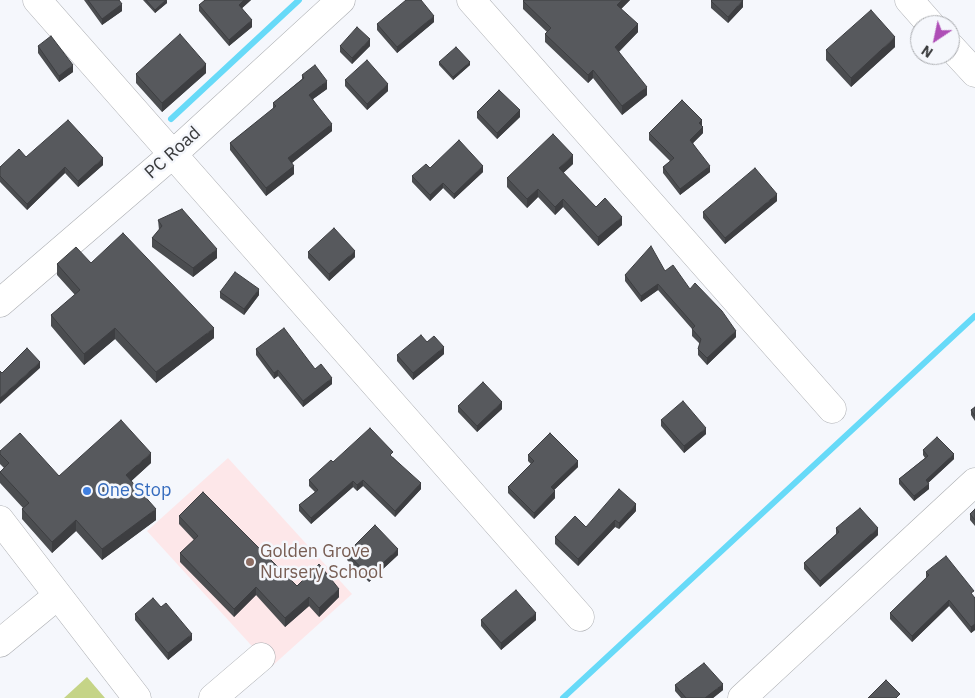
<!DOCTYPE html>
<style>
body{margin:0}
#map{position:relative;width:975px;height:698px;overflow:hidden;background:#f5f7fc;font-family:"IBM Plex Sans",sans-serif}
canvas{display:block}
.north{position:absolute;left:910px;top:15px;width:50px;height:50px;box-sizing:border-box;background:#f5f7fc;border:1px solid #aaacb0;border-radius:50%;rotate:214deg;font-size:14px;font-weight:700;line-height:20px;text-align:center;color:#3a3b3d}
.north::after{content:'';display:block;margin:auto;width:18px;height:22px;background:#ae4eb6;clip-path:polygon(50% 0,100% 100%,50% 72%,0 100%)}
</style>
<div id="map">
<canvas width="975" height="698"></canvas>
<div class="north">N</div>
</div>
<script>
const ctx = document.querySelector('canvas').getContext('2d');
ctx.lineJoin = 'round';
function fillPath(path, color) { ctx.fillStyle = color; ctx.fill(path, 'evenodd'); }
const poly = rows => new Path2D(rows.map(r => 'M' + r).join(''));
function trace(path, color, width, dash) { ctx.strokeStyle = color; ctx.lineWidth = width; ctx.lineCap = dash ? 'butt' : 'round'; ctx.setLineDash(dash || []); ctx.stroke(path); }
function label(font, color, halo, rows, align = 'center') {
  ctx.font = font + ' "IBM Plex Sans",sans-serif'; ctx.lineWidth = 5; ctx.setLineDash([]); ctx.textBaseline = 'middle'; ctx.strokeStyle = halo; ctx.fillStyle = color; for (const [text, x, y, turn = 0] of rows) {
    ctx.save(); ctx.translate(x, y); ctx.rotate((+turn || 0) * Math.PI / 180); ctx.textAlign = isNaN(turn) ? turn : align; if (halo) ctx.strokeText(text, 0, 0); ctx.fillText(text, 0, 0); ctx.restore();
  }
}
fillPath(poly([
 [228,458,352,594,271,667,147,531]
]), '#fde7e9');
fillPath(poly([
 [87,677,105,698,64,698]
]), '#c5d487');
trace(poly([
 [171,119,299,0],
 [563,698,975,316]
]), '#67daf8', 6);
const minor = poly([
 [37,0,580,617],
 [471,0,832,409],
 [909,0,931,25],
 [950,46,975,73],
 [0,303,172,155,341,0],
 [0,643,57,596],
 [213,698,261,657],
 [742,698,975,482]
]);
const major = poly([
 [0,520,137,698]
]);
trace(minor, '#acaeb2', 29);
trace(major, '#acaeb2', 29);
trace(minor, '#fff', 28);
trace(major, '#fff', 28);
fillPath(poly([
 [84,0,119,0,122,11,102,25],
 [143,0,167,0,167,3,155,13],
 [205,0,251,0,242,8,252,27,229,46,199,11,199,5],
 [524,0,630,0,621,9,638,32,619,52,647,95,622,115,593,78,588,83,545,42,545,34,547,32,523,9,523,1],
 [711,1,743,7,728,23,711,8],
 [434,22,397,53,377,30,377,24],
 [38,46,73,72,59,82,38,53],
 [340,46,370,46,352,64,340,52],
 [895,47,851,87,826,60,826,50],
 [439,62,470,65,453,80,439,65],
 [206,73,162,112,136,83,136,74],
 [302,75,327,89,313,99,332,131,292,163,294,174,266,196,230,150,230,143,273,109,273,103,302,79],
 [345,80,388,91,367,110,345,86],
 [477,112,520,117,497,139,477,118],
 [702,126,703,133,693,143,710,172,680,195,663,173,663,167,670,161,649,140,649,133],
 [26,157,103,165,78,187,65,173,27,210,0,182,0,167],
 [573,164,563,173,596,207,622,225,598,246,563,207,555,215,538,197,527,208,507,187,507,178],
 [430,168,483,172,454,199,443,188,430,201,412,182,412,176],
 [777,201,725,244,703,218,703,212],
 [158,220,217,258,193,277,152,247,152,238,159,230],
 [308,252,355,257,329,281,308,258],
 [91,263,214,338,156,383,115,339,84,365,51,326,51,315,75,295,57,275,57,264],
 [665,271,690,289,736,337,707,365,698,355,698,349,700,344,692,336,692,329,658,290,641,302,625,281,625,275],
 [220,292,259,295,244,315,220,298],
 [427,342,444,354,413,380,397,361,397,355],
 [256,349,315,369,332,384,303,407,278,376,274,379,256,355],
 [458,406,502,409,477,432,458,412],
 [975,407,975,421,971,415,971,410],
 [661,420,706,434,684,453,661,426],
 [923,450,954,459,928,483,929,489,914,501,899,484,899,479,925,458,923,455],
 [0,451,59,476,151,463,131,481,156,520,102,560,76,531,52,553,22,519,22,509,23,508,0,483,0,472,4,468,0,464],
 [528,455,578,467,554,490,555,498,534,519,508,493,508,487,531,464,528,461],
 [393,457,421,489,395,517,363,486,357,491,353,487,311,524,299,511,299,505,315,492,309,486,309,480,333,462],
 [975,509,975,526,970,520,970,514],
 [636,511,619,529,615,527,578,566,555,544,555,537],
 [179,516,297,586,339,597,319,617,309,606,285,627,256,595,234,617,180,562,180,553,194,540,179,524],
 [836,528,878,535,820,587,804,569,804,563,836,534],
 [347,553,398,555,369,582,347,560],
 [926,572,974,597,975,598,975,630,971,633,949,606,912,642,890,619,890,613,926,578],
 [161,607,192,640,168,660,135,620,135,614],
 [481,620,536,620,501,650,481,626],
 [675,685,723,690,713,698,681,698,675,691]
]), '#4b4d50');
fillPath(poly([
 [167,0,167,3,155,13,155,10],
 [244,0,251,0,239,11,239,5],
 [622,0,630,0,617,13,617,5],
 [743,0,743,7,728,23,728,17],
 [122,4,122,11,102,25,102,19],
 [434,16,434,22,397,53,397,47],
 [252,20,252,27,229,46,229,40],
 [638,24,638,32,615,55,615,47],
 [895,37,895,47,851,87,851,78],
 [370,39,370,46,352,64,352,58],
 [470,62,470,65,453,80,453,77],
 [206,64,206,73,162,112,162,103],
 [73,65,73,72,59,82,59,76],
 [593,70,593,78,588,83,588,75],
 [327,81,327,89,309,102,309,95],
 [388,84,388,91,367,110,367,104],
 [647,87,647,95,622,115,622,106],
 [520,110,520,117,497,139,497,133],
 [702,120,702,126,699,123],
 [332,124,332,131,288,166,288,158],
 [703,127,703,133,690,146,690,140],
 [573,155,573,164,559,177,559,168],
 [103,158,103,165,78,187,78,181],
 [294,166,294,174,266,196,266,188],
 [483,166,483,172,454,199,454,194],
 [710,166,710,172,680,195,680,189],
 [65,167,65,173,27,210,27,204],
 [443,183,443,188,430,201,430,195],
 [538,189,538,197,527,208,527,199],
 [777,194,777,201,725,244,725,238],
 [563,199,563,207,555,215,555,207],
 [622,217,622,225,598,246,598,237],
 [217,249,217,258,193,277,193,268],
 [355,251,355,257,329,281,329,274],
 [658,284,658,290,641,302,641,296],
 [259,289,259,295,244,315,244,309],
 [115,328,115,339,84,365,84,354],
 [214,328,214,338,156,383,156,372],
 [736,331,736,337,707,365,707,358],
 [444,347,444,354,413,380,413,373],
 [40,362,40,368,0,404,0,398],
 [278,370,278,376,274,379,274,373],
 [332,378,332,384,303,407,303,401],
 [502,402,502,409,477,432,477,426],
 [706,428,706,434,684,453,684,446],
 [151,453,151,463,126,486,126,475],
 [954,454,954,459,926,485,926,480],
 [578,461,578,467,551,493,551,487],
 [363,480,363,486,357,491,357,485],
 [353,481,353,487,311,524,311,518],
 [421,483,421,489,395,517,395,511],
 [929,484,929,489,914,501,914,496],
 [555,491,555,498,534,519,534,513],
 [636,504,636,511,619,529,619,523],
 [156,509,156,520,102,560,102,549],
 [76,520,76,531,52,553,52,542],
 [615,520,615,527,578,566,578,559],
 [878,528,878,535,820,587,820,581],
 [398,549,398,555,369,582,369,576],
 [256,587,256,595,234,617,234,609],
 [339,589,339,597,319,617,319,608],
 [309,597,309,606,285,627,285,618],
 [949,600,949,606,912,642,912,636],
 [536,613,536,620,501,650,501,643],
 [975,624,975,630,971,633,971,627],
 [192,634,192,640,168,660,168,653],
 [723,684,723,690,713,698,705,698]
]), '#3d3e41');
const building = poly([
 [88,0,119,0,122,4,102,19,88,0],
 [146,0,166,0,155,10,146,0],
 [205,0,244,0,239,5,252,20,229,40,199,5,205,0],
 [406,0,421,0,434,16,397,47,377,24,406,0],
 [524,0,622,0,617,5,638,24,615,47,647,87,622,106,593,70,588,75,545,34,551,28,523,1,524,0],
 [712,0,743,0,728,17,711,1,712,0],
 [871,10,895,37,851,78,826,50,871,10],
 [357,27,370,39,352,58,340,46,357,27],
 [180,34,206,64,162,103,136,74,180,34],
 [51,36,73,65,59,76,38,46,51,36],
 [456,47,470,62,453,77,439,62,456,47],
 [367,60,388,84,367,104,345,80,367,60],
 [315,65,327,81,309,95,332,124,288,158,294,166,266,188,230,143,276,106,273,103,304,78,302,75,315,65],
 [499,90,520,110,497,133,477,112,499,90],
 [682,100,702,120,699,123,703,127,690,140,710,166,680,189,663,167,674,158,649,133,682,100],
 [68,120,103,158,78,181,65,167,27,204,0,176,0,167,19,149,26,157,68,120],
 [553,134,573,155,559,168,596,207,605,198,622,217,598,237,563,199,555,207,538,189,527,199,507,178,553,134],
 [459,140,483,166,454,194,443,183,430,195,412,176,426,164,430,168,459,140],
 [755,168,777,194,725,238,703,212,755,168],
 [182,209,217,249,193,268,152,238,162,226,158,220,182,209],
 [334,228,355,251,329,274,308,252,334,228],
 [123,233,214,328,156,372,115,328,84,354,51,315,80,290,57,264,76,247,91,263,123,233],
 [651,246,665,271,673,265,690,289,695,283,722,311,736,331,707,358,698,349,701,339,692,329,695,326,658,284,641,296,625,275,651,246],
 [235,272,259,289,244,309,220,292,235,272],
 [284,328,315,369,321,364,332,378,303,401,278,370,274,373,256,349,284,328],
 [421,335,427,342,434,336,444,347,413,373,397,355,421,335],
 [27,348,40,362,0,398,0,371,2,373,27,348],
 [483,382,502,402,477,426,458,406,483,382],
 [683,401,706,428,684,446,661,420,683,401],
 [975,407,975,416,971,410,975,407],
 [121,420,151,453,126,475,156,509,102,549,76,520,52,542,22,509,29,503,0,472,9,463,0,454,0,451,20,433,59,476,121,420],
 [370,428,393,452,390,455,421,483,395,511,363,480,357,485,353,481,311,518,299,505,318,490,309,480,331,460,333,462,370,428],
 [550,433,578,461,551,487,555,491,534,513,508,487,534,461,528,455,550,433],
 [937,437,954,454,926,480,929,484,914,496,899,479,928,456,923,450,937,437],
 [619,489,636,504,619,523,615,520,578,559,555,537,575,516,586,527,619,489],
 [203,492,297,586,319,564,339,589,319,608,309,597,285,618,256,587,234,609,180,553,198,536,179,516,203,492],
 [860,508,878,528,820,581,804,563,839,532,836,528,860,508],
 [975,509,975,520,970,514,975,509],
 [375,525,398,549,369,576,347,553,375,525],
 [946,556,974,591,971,593,975,598,975,624,971,627,949,600,912,636,890,613,929,575,926,572,946,556],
 [516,590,536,613,501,643,481,620,516,590],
 [153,598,161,607,166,603,192,634,168,653,135,614,153,598],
 [704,663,723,684,705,698,686,698,675,685,704,663],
 [886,680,900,694,896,698,868,698,886,680]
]);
fillPath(building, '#57595d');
trace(building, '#3d3e41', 1);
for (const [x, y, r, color] of [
 [87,491,5,"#3f7fe0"],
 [250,562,5,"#8d6e63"]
]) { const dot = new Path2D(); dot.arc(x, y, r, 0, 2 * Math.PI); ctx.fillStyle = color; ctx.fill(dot); trace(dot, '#f5f7fc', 2); }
label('18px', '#3a3b3d', '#f5f7fc', [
 ["PC Road",173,153,-42]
]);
label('18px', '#366cbe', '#f5f7fc', [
 ["One Stop",97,491]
], 'left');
label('18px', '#785e54', '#f5f7fc', [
 ["Golden Grove",260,552],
 ["Nursery School",260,573]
], 'left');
</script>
